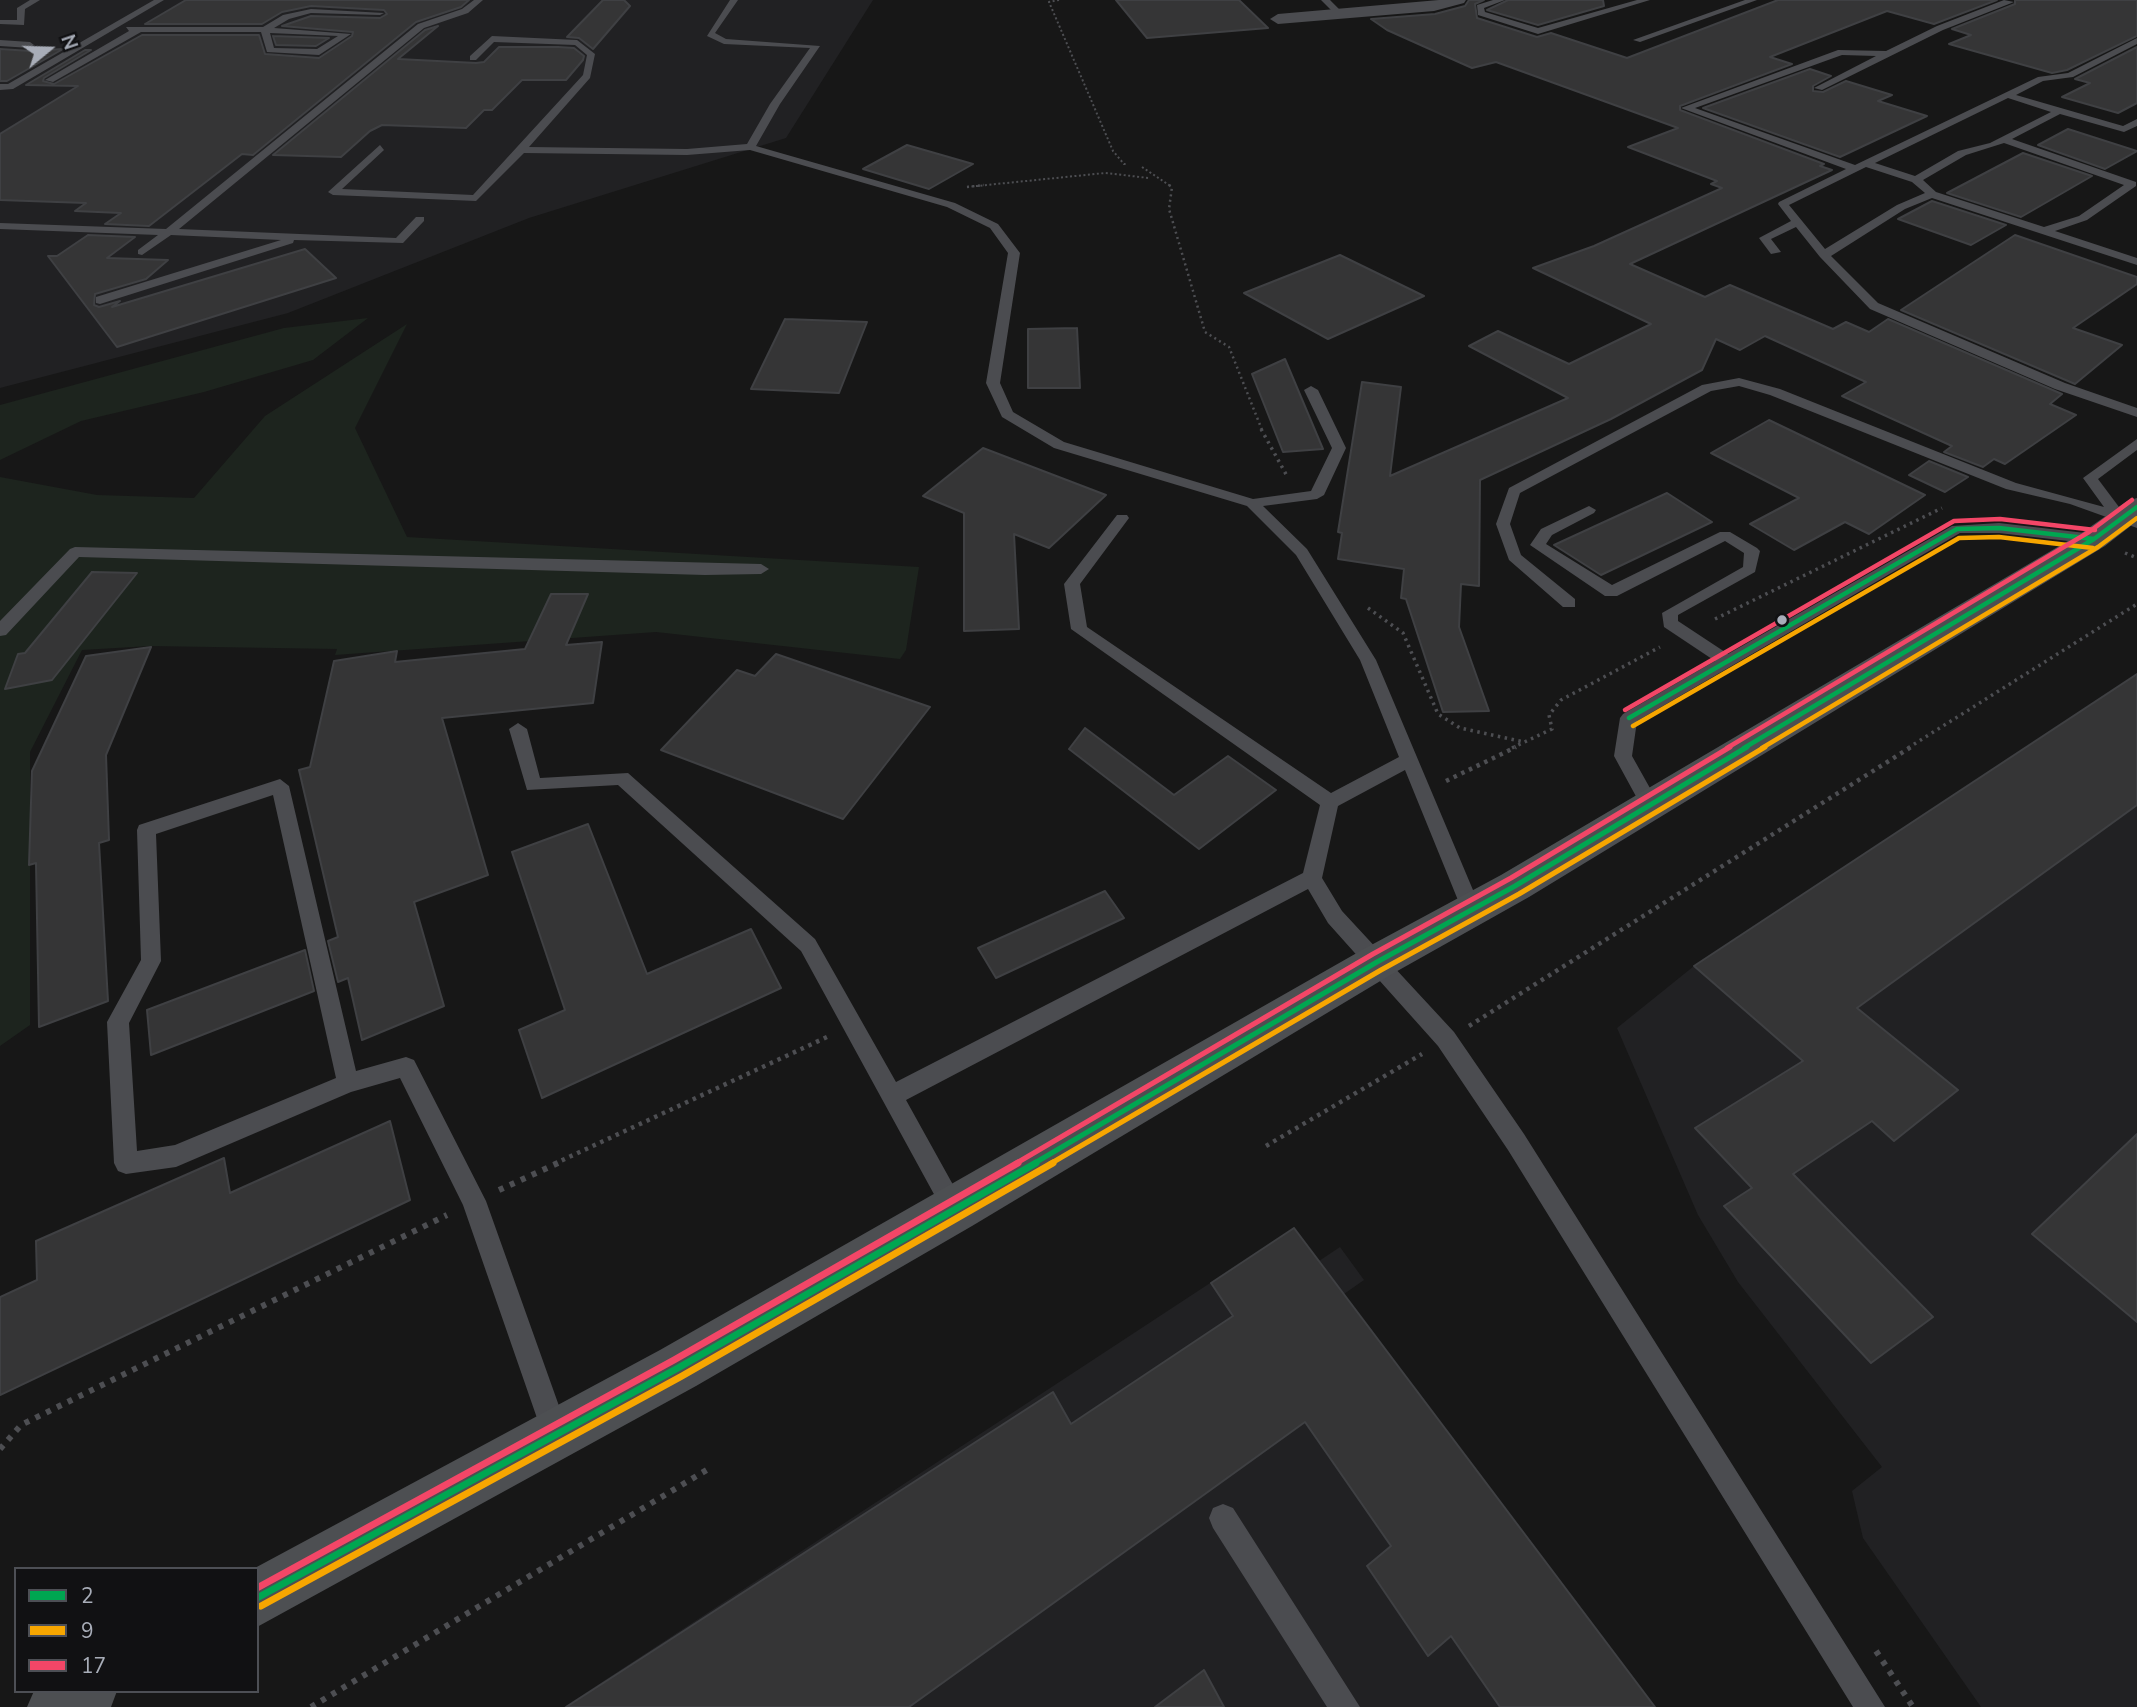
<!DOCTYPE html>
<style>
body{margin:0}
#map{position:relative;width:2137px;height:1707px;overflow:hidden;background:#171717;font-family:"Nunito Sans",sans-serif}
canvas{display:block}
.legend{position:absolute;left:14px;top:1567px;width:245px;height:126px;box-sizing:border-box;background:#111113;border:2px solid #4d4f55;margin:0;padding:9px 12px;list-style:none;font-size:21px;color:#a8adb8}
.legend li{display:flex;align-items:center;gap:14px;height:35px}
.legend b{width:35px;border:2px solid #4d4f55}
.north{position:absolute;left:14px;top:14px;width:70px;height:70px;-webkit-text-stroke:5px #111113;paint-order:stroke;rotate:71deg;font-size:19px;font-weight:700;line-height:28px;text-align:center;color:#a8adb8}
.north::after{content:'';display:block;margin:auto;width:24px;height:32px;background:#a8adb8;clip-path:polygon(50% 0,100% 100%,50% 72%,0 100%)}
</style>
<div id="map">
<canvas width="2137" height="1707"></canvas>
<ul class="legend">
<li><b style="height:9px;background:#00a651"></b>2</li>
<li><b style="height:9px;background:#f7a600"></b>9</li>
<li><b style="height:9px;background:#f34667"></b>17</li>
</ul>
<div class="north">N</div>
</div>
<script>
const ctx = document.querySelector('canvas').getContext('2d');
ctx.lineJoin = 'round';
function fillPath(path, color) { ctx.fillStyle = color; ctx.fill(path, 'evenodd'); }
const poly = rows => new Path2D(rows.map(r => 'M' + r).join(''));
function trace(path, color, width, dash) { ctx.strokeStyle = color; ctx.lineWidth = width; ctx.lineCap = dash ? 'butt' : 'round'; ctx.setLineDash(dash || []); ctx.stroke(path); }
fillPath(poly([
 [0,0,873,0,786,138,529,218,288,313,0,388],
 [2137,674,2137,1707,1981,1707,1863,1538,1852,1491,1882,1467,1738,1282,1698,1215,1617,1028,1694,966],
 [1294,1228,1319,1261,1340,1247,1364,1280,1344,1294,1655,1707,564,1707]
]), '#212123');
fillPath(poly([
 [368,318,313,360,204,392,81,421,0,460,0,405,284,328],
 [407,324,355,428,407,537,919,567,906,650,900,659,656,632,335,655,337,649,150,646,82,650,30,752,30,1025,0,1046,0,477,97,495,194,498,265,416]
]), '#1d241e');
const building = poly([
 [186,0,469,0,461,7,416,22,253,155,242,154,149,226,105,224,121,213,75,211,86,203,0,200,0,134,78,86,26,85,85,50,91,50,44,78,43,81,54,84,142,35,259,35,265,54,319,58,352,36,353,32,282,26,311,16,380,18,387,14,384,10,311,6,282,12,262,24,145,24,186,0],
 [603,0,624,0,630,6,593,49,579,38,567,37,603,0],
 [1116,0,1239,0,1268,28,1147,38,1116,0],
 [1469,0,1484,0,1475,4,1477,18,1537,37,1551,33,1627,58,1778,0,1997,0,1934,24,1887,11,1770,57,1792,64,1680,106,1680,110,1824,164,1820,166,1832,170,1630,264,1705,297,1730,285,1833,329,1846,322,1869,332,1888,319,2062,394,2050,404,2076,415,2005,464,1994,459,1983,467,1944,452,1952,446,1842,396,1866,382,1765,336,1740,350,1716,339,1702,370,1611,419,1480,480,1479,586,1461,584,1459,627,1489,711,1443,712,1406,599,1401,598,1404,569,1338,559,1342,533,1338,532,1362,382,1401,387,1390,476,1568,398,1469,346,1498,331,1569,364,1651,324,1533,268,1594,246,1722,188,1711,184,1717,181,1628,147,1678,128,1496,62,1472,68,1387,30,1371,19,1435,14,1465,6,1469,0],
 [1508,0,1603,0,1604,6,1538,25,1487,10,1508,0],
 [2015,0,2137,0,2137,36,2067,70,2052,73,1949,44,1971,35,1952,29,2015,4,2015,0],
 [438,26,398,59,476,63,484,62,499,47,558,47,574,48,584,56,583,60,566,80,522,80,492,110,484,110,466,128,382,125,370,131,341,157,273,155,425,30,438,26],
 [273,36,329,38,316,46,276,45,273,36],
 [2137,47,2137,103,2118,113,2062,97,2090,83,2075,79,2137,47],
 [0,49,30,51,63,49,7,81,0,81,0,49],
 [1810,69,1831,76,1813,86,1813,91,1823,92,1846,81,1892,95,1878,101,1927,116,1840,157,1703,108,1810,69],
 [2068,129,2137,151,2105,169,2038,145,2068,129],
 [907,145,973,164,929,189,863,169,907,145],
 [2023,153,2092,176,2021,217,1947,193,2023,153],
 [1932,201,2006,225,1971,245,1898,219,1932,201],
 [88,235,135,237,107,258,168,260,146,279,95,294,94,305,99,307,120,301,112,307,305,249,336,278,117,347,48,256,57,256,88,235],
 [2015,235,2137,277,2137,284,2073,328,2122,345,2075,384,1901,310,2015,235],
 [1340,255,1424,296,1328,339,1244,293,1340,255],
 [785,319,867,322,839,393,751,389,785,319],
 [1077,328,1080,388,1028,388,1028,329,1077,328],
 [1285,359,1323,449,1283,452,1252,374,1285,359],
 [1769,420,1925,495,1869,534,1845,522,1794,550,1750,524,1799,498,1711,453,1769,420],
 [983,448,1106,495,1049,548,1014,534,1019,629,964,631,964,513,923,496,983,448],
 [1929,461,1968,477,1945,492,1909,475,1929,461],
 [1667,493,1712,522,1601,575,1554,545,1667,493],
 [92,572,137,573,52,680,5,689,18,654,25,653,92,572],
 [551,594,588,594,566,645,602,642,593,703,442,718,488,875,414,902,444,1006,362,1040,348,978,338,982,328,941,338,937,299,770,310,767,334,661,397,651,395,662,525,649,551,594],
 [151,647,106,755,109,840,99,843,108,1001,39,1027,36,863,29,865,32,771,86,656,151,647],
 [776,654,930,707,843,819,661,750,737,670,755,676,776,654],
 [2137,674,2137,805,1857,1008,1958,1090,1894,1141,1872,1121,1793,1174,1933,1317,1871,1363,1724,1206,1752,1188,1695,1128,1803,1061,1694,966,2137,674],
 [1085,728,1174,795,1228,756,1276,790,1199,849,1069,749,1085,728],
 [588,824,647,974,751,929,781,988,542,1098,519,1030,565,1010,512,852,588,824],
 [1105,891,1124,918,996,978,978,948,1105,891],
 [305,950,314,991,151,1055,147,1010,305,950],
 [390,1121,410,1200,0,1395,0,1297,37,1280,36,1241,224,1158,230,1193,390,1121],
 [2137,1134,2137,1322,2032,1234,2137,1134],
 [1294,1228,1655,1707,1500,1707,1451,1636,1428,1656,1367,1566,1391,1546,1305,1422,909,1707,566,1707,1053,1392,1071,1424,1233,1316,1211,1283,1294,1228],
 [1204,1670,1224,1707,1155,1707,1204,1670]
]);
fillPath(building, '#353536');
trace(building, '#3f4043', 2);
trace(poly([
 [1059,0,1049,2,1113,151,1124,164,1128,164],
 [1142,167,1172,187],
 [967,187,1105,173,1149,178]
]), '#4d4e52', 2, [2, 2.5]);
trace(poly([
 [1169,185,1172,187,1169,209,1205,332,1229,347,1262,430],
 [967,187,984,185]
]), '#4d4e52', 2.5, [2, 3.5]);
trace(poly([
 [1261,429,1287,476],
 [2125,553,2137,558],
 [1368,608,1403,633,1438,714,1460,728,1524,742],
 [1715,619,1942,508],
 [1512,748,1552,729,1549,715,1561,700,1660,647],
 [1908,748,2137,604]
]), '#4d4e52', 3.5, [2.5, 4.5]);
trace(poly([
 [1446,781,1516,747],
 [1469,1026,1911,747],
 [1266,1146,1422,1054],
 [554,1164,827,1037]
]), '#4d4e52', 4.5, [3.5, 5]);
trace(poly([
 [499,1190,558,1163],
 [0,1449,21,1425,447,1215],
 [1876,1651,1913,1707],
 [311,1707,710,1468]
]), '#4d4e52', 6, [5, 7]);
fillPath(poly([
 [30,0,40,0,25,9,24,25,0,24,0,20,17,20,17,8,30,0],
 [154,0,164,0,13,89,0,90,0,84,8,84,154,0],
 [474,0,483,0,468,13,424,28,179,229,396,238,416,217,424,217,424,221,403,243,294,240,293,243,100,304,96,303,96,297,281,240,171,235,142,255,138,254,138,250,158,235,0,229,0,223,166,229,418,24,462,9,474,0],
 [730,0,738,0,715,33,726,39,820,46,780,104,756,146,955,203,998,224,1020,253,1000,383,1013,412,1064,442,1253,499,1311,491,1332,448,1304,390,1311,386,1318,390,1346,448,1324,495,1317,499,1263,506,1307,549,1376,660,1481,909,1478,915,1471,917,1464,915,1405,770,1338,806,1322,878,1342,911,1454,1032,1524,1134,1885,1707,1853,1707,1508,1150,1438,1046,1328,923,1308,889,906,1100,967,1210,963,1218,955,1222,947,1218,801,951,618,785,527,790,509,729,518,723,527,729,540,778,628,773,815,939,896,1082,1303,873,1320,805,1071,629,1064,584,1117,515,1127,515,1129,518,1080,584,1087,627,1331,793,1399,757,1360,660,1296,555,1247,506,1054,448,1002,417,986,383,1008,253,990,228,947,207,750,150,687,155,524,153,476,201,333,195,328,192,380,145,384,150,342,189,473,195,583,75,587,55,575,45,494,42,476,60,470,60,470,56,492,36,577,40,595,54,590,78,529,147,687,149,747,144,770,104,810,48,724,44,707,36,730,0],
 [1321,0,1330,0,1344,14,1337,16,1321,0],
 [1493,0,1505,0,1484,8,1485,12,1538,28,1637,0,1650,0,1538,34,1478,15,1477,5,1493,0],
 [1745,0,1757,0,1640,42,1633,40,1745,0],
 [2004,0,2014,2,1943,30,1822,90,1814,88,1876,56,1842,55,1695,108,1855,165,2038,77,2068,73,2137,38,2137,44,2073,77,2043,81,2016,95,2123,126,2137,119,2137,126,2124,132,2060,114,2012,139,2136,182,2136,186,2087,220,2055,231,2137,258,2137,265,1932,198,1905,209,1831,256,1878,303,2065,383,2137,408,2137,417,2055,389,1870,309,1820,257,1796,227,1771,239,1781,252,1771,254,1759,238,1791,221,1778,204,1779,202,1846,169,1681,108,1838,50,1886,51,1937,26,2004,0],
 [2008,98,2051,112,1990,143,1958,151,1915,176,1875,163,2008,98],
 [2004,143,2124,185,2079,216,2044,227,1936,192,1923,180,1966,155,2004,143],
 [1866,167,1912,182,1925,193,1897,205,1825,249,1789,205,1866,167],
 [311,9,384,13,380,15,311,13,289,19,274,28,351,34,319,55,267,52,261,32,141,32,53,82,45,80,129,31,126,27,263,27,283,15,311,9],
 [270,33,338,36,317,49,274,48,270,33],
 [0,40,30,42,34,45,30,48,0,46,0,40],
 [1739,378,1780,389,2016,483,2104,507,2083,478,2137,439,2137,450,2098,479,2125,515,2137,519,2137,528,2070,504,2006,489,1770,395,1739,386,1711,391,1520,493,1510,524,1521,555,1575,599,1575,607,1563,607,1509,560,1496,524,1509,488,1702,385,1739,378],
 [1589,506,1596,510,1594,513,1552,535,1546,544,1612,585,1720,532,1730,532,1757,548,1760,551,1755,572,1678,615,1678,621,1728,654,1952,526,1999,523,2094,534,2102,539,2094,544,1999,533,1960,533,1637,721,1632,756,1660,806,1651,813,1644,811,1614,756,1620,718,1623,714,1715,661,1664,627,1662,613,1743,567,1744,553,1725,541,1617,596,1605,596,1530,545,1541,529,1589,506],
 [75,547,761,564,769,569,761,574,705,575,79,557,6,635,0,636,0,621,70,549,75,547],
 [280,779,289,786,356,1071,406,1057,414,1060,486,1201,569,1434,566,1444,556,1447,546,1444,463,1205,400,1078,351,1092,176,1167,126,1174,118,1171,114,1163,107,1022,141,960,137,830,139,825,280,779],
 [273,795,336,1078,175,1145,137,1151,129,1023,161,961,156,834,273,795],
 [1223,1504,1233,1508,1360,1707,1327,1707,1213,1528,1209,1518,1213,1508,1223,1504]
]), '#4b4c50');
fillPath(poly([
 [1439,0,1466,0,1464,3,1434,11,1278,24,1270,19,1278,14,1439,0]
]), '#4b4c50');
fillPath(poly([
 [2137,498,2137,521,2105,546,1529,897,1392,974,972,1226,696,1386,257,1627,257,1569,253,1569,660,1350,1362,950,1501,875,2083,532,2127,501,2137,498],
 [34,1691,117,1691,111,1707,27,1707,34,1691]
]), '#4d4f52');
trace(poly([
 [1629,718,1957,529,1999,528,2094,539],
 [1744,748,2094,539,2137,507]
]), '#00a651', 4.5);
trace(poly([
 [1033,1164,1377,962,1515,886,1747,747]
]), '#00a651', 5);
trace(poly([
 [257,1598,678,1368,1036,1163]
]), '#00a651', 7);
trace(poly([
 [1633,726,1959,538,1999,537,2093,548],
 [1762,748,2098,547,2137,518]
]), '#f7a600', 4.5);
trace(poly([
 [1050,1164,1381,970,1519,894,1765,747]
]), '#f7a600', 5);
trace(poly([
 [261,1606,682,1376,1053,1163]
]), '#f7a600', 7);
trace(poly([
 [1625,710,1954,521,2000,519,2095,530],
 [1727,748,2089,532,2132,500]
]), '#f34667', 4.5);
trace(poly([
 [1015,1164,1373,954,1511,878,1730,747]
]), '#f34667', 5);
trace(poly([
 [257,1588,674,1360,1018,1163]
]), '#f34667', 7);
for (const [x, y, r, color] of [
 [1782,620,6,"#a8adb8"]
]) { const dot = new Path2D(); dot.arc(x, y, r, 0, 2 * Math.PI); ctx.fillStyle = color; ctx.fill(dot); trace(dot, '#111113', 2.5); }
</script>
